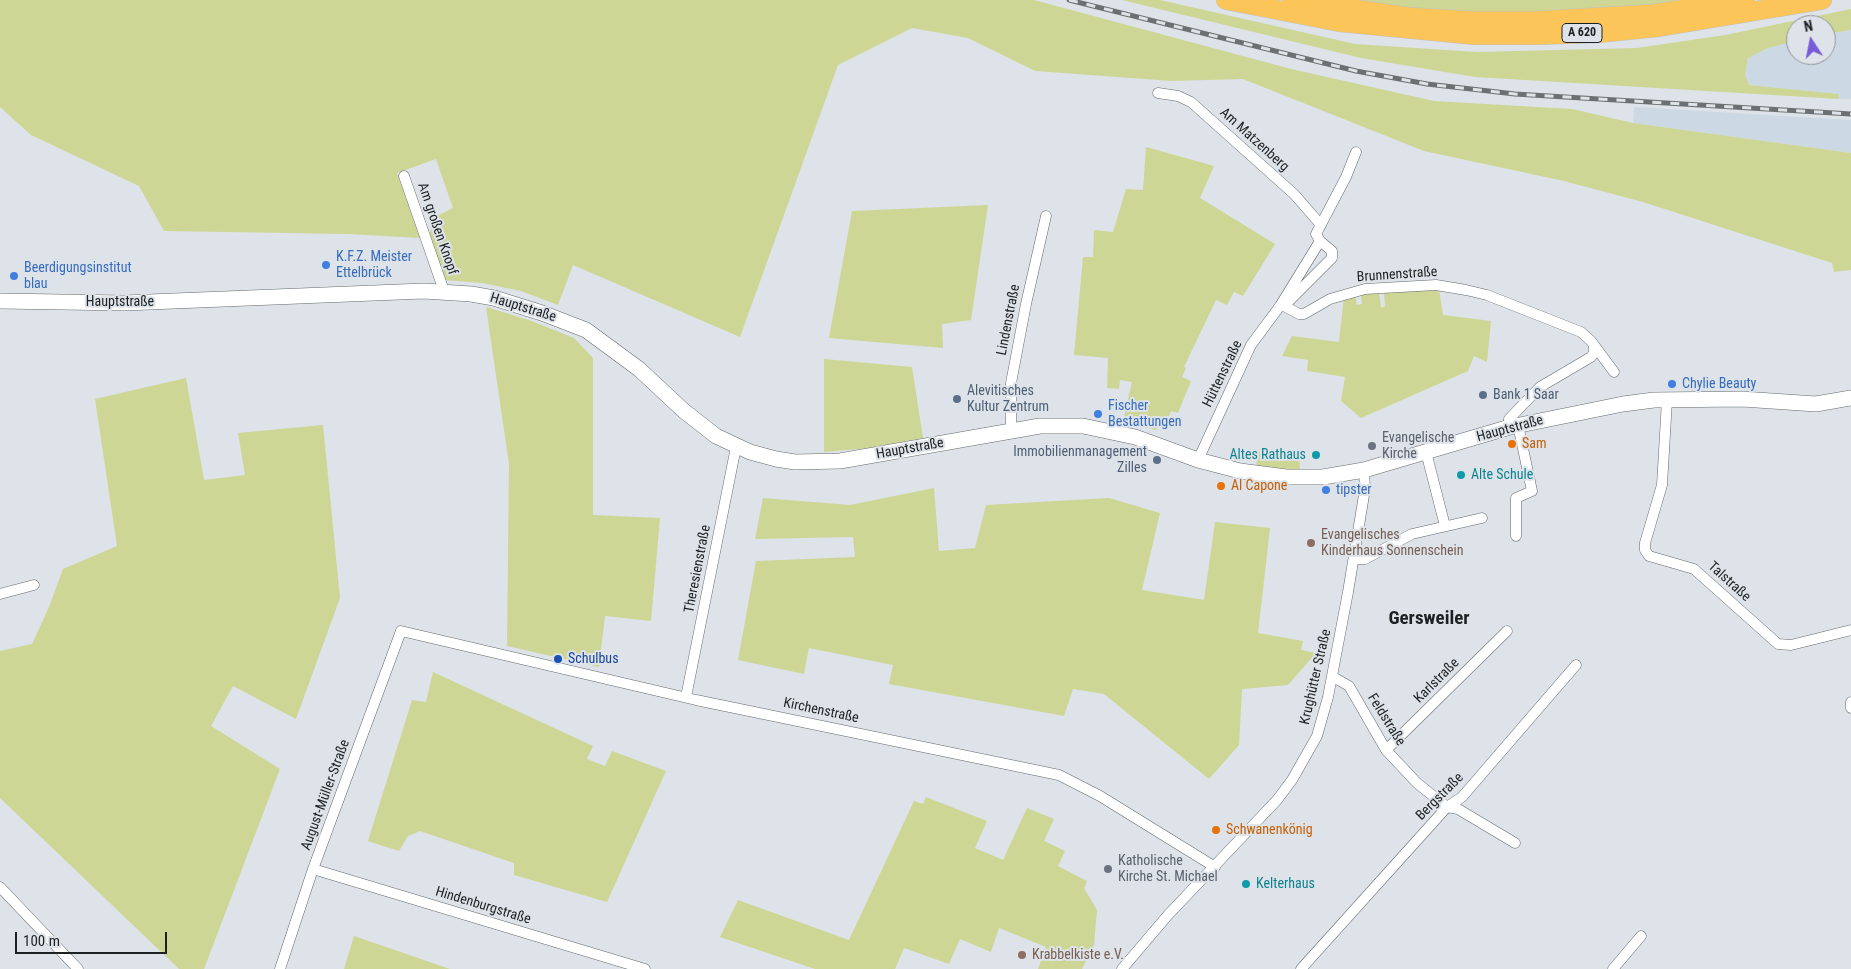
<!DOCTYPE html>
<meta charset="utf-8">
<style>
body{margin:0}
#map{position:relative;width:1851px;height:969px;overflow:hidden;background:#dde3e8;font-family:"Roboto Condensed",sans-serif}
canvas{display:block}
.north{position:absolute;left:1786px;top:15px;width:50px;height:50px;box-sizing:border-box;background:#dde3e8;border:1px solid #919599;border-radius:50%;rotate:349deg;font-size:14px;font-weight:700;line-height:20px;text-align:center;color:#1e2123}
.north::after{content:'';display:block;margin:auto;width:18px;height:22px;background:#785cd7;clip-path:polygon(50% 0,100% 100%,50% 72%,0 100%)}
.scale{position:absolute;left:15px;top:932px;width:152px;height:22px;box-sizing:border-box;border:2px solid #1e2123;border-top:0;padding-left:6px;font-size:15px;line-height:18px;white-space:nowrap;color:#1e2123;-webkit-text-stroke:4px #dde3e8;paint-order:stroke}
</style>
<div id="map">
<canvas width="1851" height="969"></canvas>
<div class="north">N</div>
<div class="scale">100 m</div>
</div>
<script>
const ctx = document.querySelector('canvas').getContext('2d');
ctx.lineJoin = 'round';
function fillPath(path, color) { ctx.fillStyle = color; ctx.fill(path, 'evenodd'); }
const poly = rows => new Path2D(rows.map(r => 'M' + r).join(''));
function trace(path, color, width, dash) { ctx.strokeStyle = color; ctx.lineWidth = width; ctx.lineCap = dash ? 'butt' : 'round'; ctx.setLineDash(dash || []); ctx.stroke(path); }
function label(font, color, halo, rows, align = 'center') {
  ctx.font = font + ' "Roboto Condensed",sans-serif'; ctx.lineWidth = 4; ctx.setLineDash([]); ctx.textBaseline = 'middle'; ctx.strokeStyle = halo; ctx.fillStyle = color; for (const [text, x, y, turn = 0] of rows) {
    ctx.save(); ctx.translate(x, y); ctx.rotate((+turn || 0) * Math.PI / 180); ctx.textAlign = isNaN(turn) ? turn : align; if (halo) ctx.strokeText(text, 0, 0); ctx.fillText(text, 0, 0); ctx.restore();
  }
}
fillPath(poly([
 [1851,30,1851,99,1839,99,1839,94,1748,85,1745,75,1748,58,1768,48,1796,41,1796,55,1826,55,1826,34],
 [1634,107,1851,120,1851,153,1633,123]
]), '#ccd8e3');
fillPath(poly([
 [0,0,1034,0,1291,69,1434,101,1572,109,1633,123,1851,153,1851,270,1834,272,1832,263,1643,202,1564,181,1424,151,1243,79,1172,81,1035,71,968,38,912,28,838,65,740,337,573,265,558,305,521,291,482,283,444,280,429,235,437,216,453,208,436,159,397,173,420,238,348,234,164,231,139,186,31,135,0,107],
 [1122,0,1160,0,1355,44,1477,52,1637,48,1725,35,1851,9,1851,30,1826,34,1826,25,1796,25,1796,41,1768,48,1748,58,1745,75,1749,85,1839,94,1839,99,1475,77,1361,58],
 [1335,0,1715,0,1600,16,1485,16],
 [1146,147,1214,166,1200,198,1275,244,1243,296,1234,292,1227,305,1216,300,1184,367,1186,368,1182,377,1191,381,1178,413,1171,411,1166,423,1160,421,1156,430,1123,421,1132,382,1120,380,1119,389,1107,388,1108,358,1074,355,1083,257,1093,257,1094,230,1113,232,1126,189,1143,190],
 [988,205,971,320,942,324,943,348,829,338,852,211],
 [1439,289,1443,315,1491,321,1487,362,1474,356,1468,371,1361,418,1341,401,1345,377,1307,371,1308,360,1282,356,1292,336,1339,342,1344,296,1355,295,1357,305,1362,304,1361,294,1379,292,1381,307,1385,307,1384,292],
 [486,307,529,320,574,338,593,358,593,515,660,518,651,621,605,616,599,667,507,646,509,464],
 [824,359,912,367,923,438,869,448,824,452],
 [186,378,204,480,245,475,238,433,323,425,340,598,296,719,233,686,211,726,280,769,204,969,179,969,0,798,0,651,32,644,49,607,63,569,117,546,95,399],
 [1260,449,1299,452,1300,470,1256,466],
 [934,488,939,551,975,548,986,505,1109,498,1160,513,1142,590,1204,600,1215,522,1270,528,1258,633,1303,641,1301,650,1316,653,1288,685,1242,689,1239,745,1209,779,1104,694,1073,689,1064,716,889,684,893,665,809,648,804,674,738,660,756,561,855,557,853,537,755,539,763,498,850,505],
 [433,672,593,746,587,759,605,766,612,751,666,771,607,902,514,875,514,863,420,831,408,836,399,851,368,841,412,700,426,702],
 [926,797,987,821,975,848,1003,860,1027,808,1054,819,1044,841,1065,851,1058,866,1087,881,1084,888,1097,910,1094,945,1082,969,1038,969,1046,947,999,928,991,952,960,939,949,964,904,948,895,969,815,969,720,937,738,900,849,940,914,801,923,804],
 [354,936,450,969,344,969]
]), '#cdd695');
const street = poly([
 [1158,93,1178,96,1191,102,1294,194,1321,225],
 [404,176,444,291],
 [1286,304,1332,258,1332,251,1320,241],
 [1284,306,1299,314,1304,314,1330,299,1365,289,1436,285,1466,290,1487,295,1581,332,1591,341,1614,372],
 [1667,400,1662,485,1645,543,1645,550,1649,556,1694,569,1778,644,1791,645,1851,630],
 [1510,427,1509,419,1540,387,1591,357,1594,353,1594,346],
 [1011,431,1011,383,1026,304,1046,216],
 [1426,452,1445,526],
 [1198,460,1251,345,1280,306,1320,241,1316,234,1346,177,1356,152],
 [1516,536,1516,498,1532,491,1518,425],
 [1354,559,1365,559,1412,534,1482,518],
 [0,594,34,585],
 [1333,677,1349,686,1386,750,1417,783,1447,807,1458,809,1515,843],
 [686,697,736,447],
 [1851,702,1851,708],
 [1386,750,1507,631],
 [313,869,645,969],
 [0,887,78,969],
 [280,969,313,869,401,631,696,700,1059,775,1100,796,1215,867],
 [1122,969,1168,915,1277,800,1292,780,1317,736,1328,697,1348,592,1365,489,1364,470],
 [1301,969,1447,807,1462,797,1576,665],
 [1613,969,1641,936]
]);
const secondary = poly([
 [0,301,124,303,424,291,471,294,494,298,542,313,586,330,639,369,684,411,716,436,750,452,776,459,795,462,840,461,1040,426,1083,426,1135,437,1198,460,1240,471,1286,477,1323,477,1364,470,1510,427,1623,404,1654,400,1742,399,1816,404,1851,398]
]);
const highway = poly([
 [1226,0,1339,22,1474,35,1537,35,1599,33,1659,27,1822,0],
 [1292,0,1408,17,1472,21,1535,21,1653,14,1745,0]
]);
trace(street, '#64696e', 11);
trace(secondary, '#64696e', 16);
trace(highway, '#c0c1c1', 20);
trace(street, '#fff', 10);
trace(secondary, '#fff', 15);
trace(highway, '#fcc55a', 19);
const rail = poly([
 [1069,0,1356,71,1427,84,1515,94,1851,114]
]);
trace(rail, '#6c7073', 5);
trace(rail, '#dde3e8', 3, [9]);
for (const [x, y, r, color] of [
 [326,265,5,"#3f7fe0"],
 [14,276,5,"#3f7fe0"],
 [1672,384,5,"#3f7fe0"],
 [1483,395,5,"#5c6f8a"],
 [957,399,5,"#5c6f8a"],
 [1098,414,5,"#3f7fe0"],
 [1512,444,5,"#e8710a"],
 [1372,446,5,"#6b7280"],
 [1316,455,5,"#0f9aa8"],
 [1157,460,5,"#5c6f8a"],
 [1461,475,5,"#0f9aa8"],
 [1221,486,5,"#e8710a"],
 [1326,490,5,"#3f7fe0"],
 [1311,543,5,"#8d6e63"],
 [558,659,5,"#1a4fb4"],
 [1216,830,5,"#e8710a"],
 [1108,869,5,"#6b7280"],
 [1246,884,5,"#0f9aa8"],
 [1022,955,5,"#8d6e63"]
]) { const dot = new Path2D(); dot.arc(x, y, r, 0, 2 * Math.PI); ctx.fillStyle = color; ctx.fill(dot); trace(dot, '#dde3e8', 2); }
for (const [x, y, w] of [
 [1582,33,40]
]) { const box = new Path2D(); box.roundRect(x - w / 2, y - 9.5, w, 19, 4); ctx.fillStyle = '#dde3e8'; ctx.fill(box); trace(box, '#1e2123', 1); }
label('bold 12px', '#1e2123', null, [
 ["A 620",1582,33]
]);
label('14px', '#1e2123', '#dde3e8', [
 ["Am Matzenberg",1254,140,42],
 ["Am großen Knopf",437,229,71],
 ["Brunnenstraße",1397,275,-4],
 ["Hauptstraße",120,302],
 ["Hauptstraße",523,308,17],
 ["Lindenstraße",1009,320,-79],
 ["Hüttenstraße",1223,374,-64],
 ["Hauptstraße",1510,429,-15],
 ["Hauptstraße",910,449,-10],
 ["Theresienstraße",698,569,-79],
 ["Talstraße",1729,582,42],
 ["Krughütter Straße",1316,677,-77],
 ["Karlstraße",1437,681,-45],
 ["Kirchenstraße",821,711,12],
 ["Feldstraße",1386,720,58],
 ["August-Müller-Straße",326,795,-70],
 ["Bergstraße",1440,797,-45],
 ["Hindenburgstraße",483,906,17]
]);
label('14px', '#366cbe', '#dde3e8', [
 ["K.F.Z. Meister",336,257],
 ["Ettelbrück",336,273],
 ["Beerdigungsinstitut",24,268],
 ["blau",24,284],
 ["Chylie Beauty",1682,384],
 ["Fischer",1108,406],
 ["Bestattungen",1108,422],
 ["tipster",1336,490]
], 'left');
label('14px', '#4e5e75', '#dde3e8', [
 ["Alevitisches",967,391],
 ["Kultur Zentrum",967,407],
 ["Bank 1 Saar",1493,395],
 ["Immobilienmanagement",1147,452,"right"],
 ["Zilles",1147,468,"right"]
], 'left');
label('14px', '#5b616d', '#dde3e8', [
 ["Evangelische",1382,438],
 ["Kirche",1382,454],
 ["Katholische",1118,861],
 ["Kirche St. Michael",1118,877]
], 'left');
label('14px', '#c56008', '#dde3e8', [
 ["Sam",1522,444],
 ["Al Capone",1231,486],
 ["Schwanenkönig",1226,830]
], 'left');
label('14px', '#0d838f', '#dde3e8', [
 ["Altes Rathaus",1306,455,"right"],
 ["Alte Schule",1471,475],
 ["Kelterhaus",1256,884]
], 'left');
label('14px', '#785e54', '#dde3e8', [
 ["Evangelisches",1321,535],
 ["Kinderhaus Sonnenschein",1321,551],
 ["Krabbelkiste e.V.",1032,955]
], 'left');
label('14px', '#164399', '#dde3e8', [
 ["Schulbus",568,659]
], 'left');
label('bold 19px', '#1e2123', '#dde3e8', [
 ["Gersweiler",1429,619]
]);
</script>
